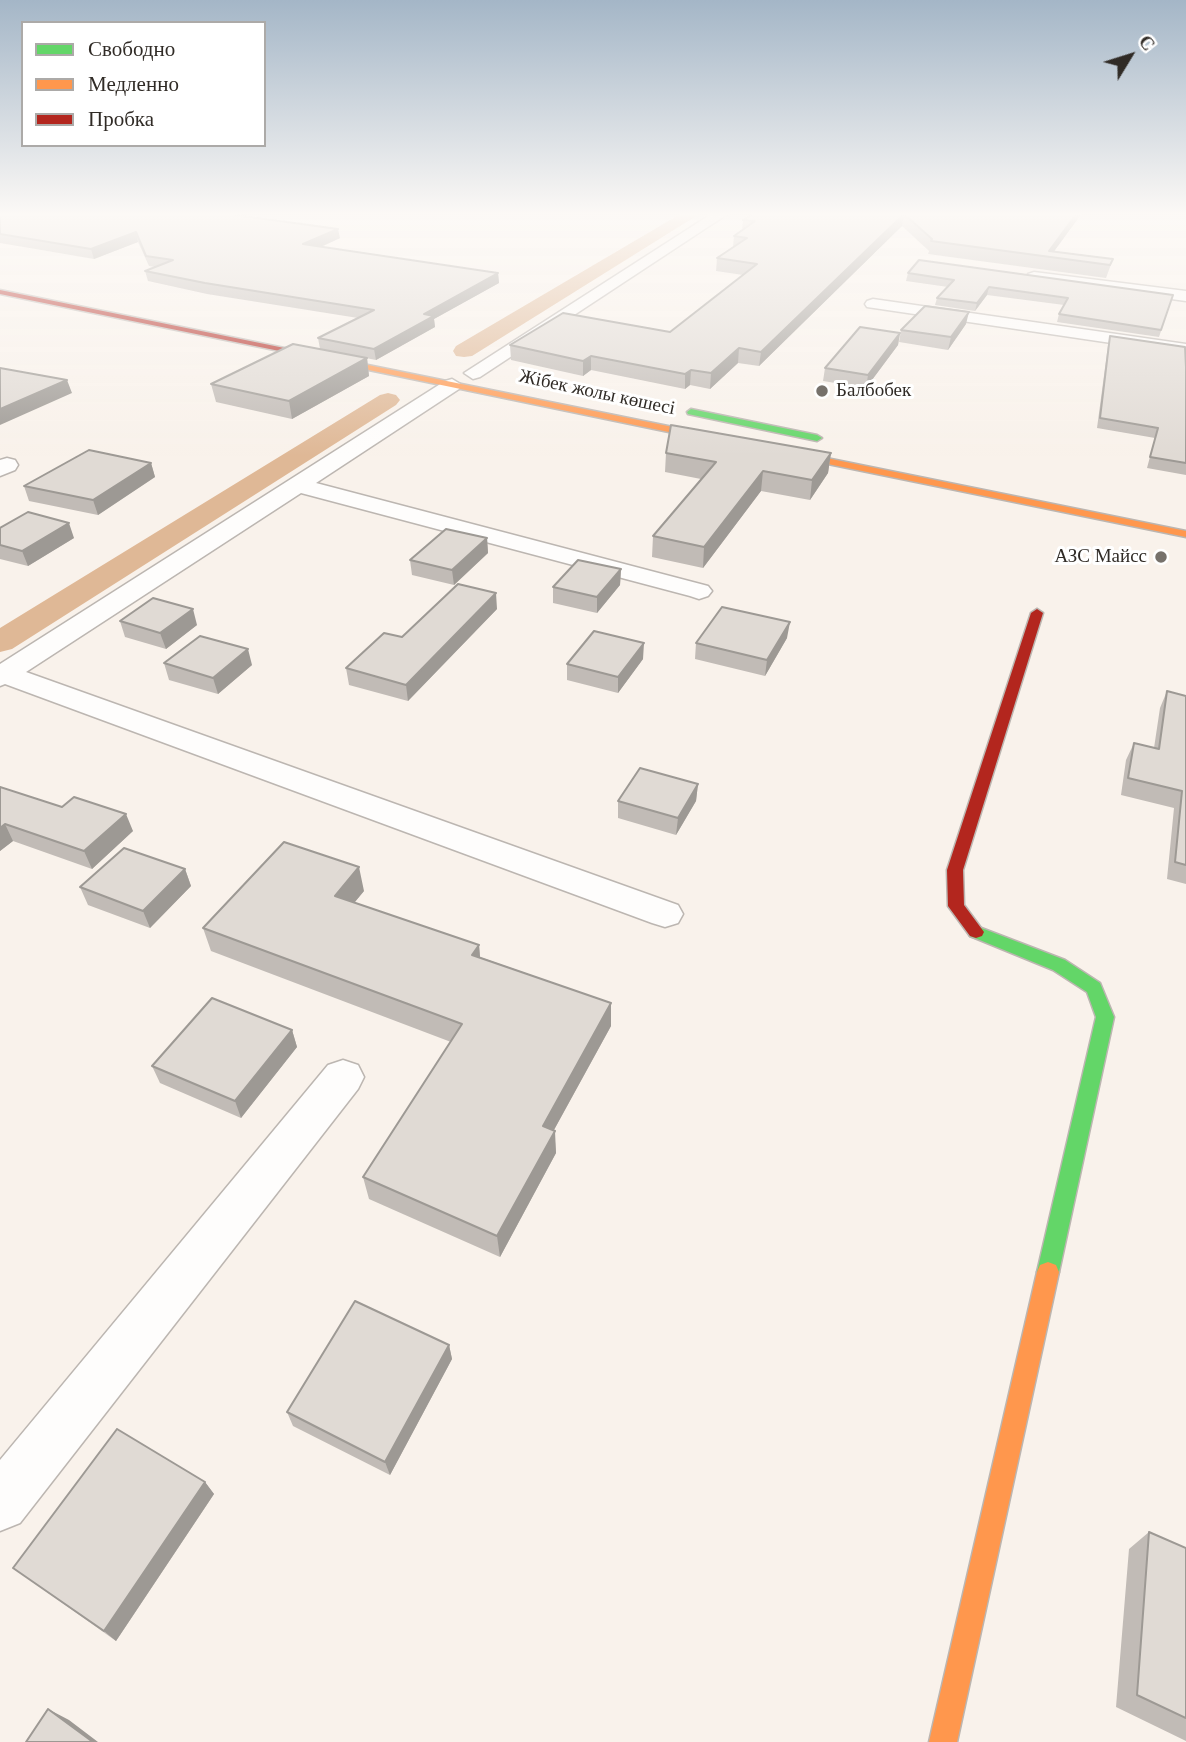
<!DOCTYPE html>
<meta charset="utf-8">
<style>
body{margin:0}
#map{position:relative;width:1186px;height:1742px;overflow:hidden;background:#f9f2eb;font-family:Georgia,serif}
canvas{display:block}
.legend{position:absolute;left:21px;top:21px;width:245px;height:126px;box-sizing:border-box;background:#fff;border:2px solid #acaaa8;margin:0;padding:9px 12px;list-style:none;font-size:21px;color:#302b26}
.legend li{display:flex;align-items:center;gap:14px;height:35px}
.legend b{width:35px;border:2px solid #acaaa8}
.north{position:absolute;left:1095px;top:21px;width:70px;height:70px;-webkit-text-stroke:5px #fff;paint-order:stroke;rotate:52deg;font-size:19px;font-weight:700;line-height:28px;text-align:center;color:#302b26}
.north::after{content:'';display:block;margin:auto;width:24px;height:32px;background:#302b26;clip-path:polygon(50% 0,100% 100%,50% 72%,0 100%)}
</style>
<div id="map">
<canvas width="1186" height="1742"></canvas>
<ul class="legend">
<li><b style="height:9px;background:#63d668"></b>Свободно</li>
<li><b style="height:9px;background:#ff974d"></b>Медленно</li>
<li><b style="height:9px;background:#b3261e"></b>Пробка</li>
</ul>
<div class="north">С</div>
</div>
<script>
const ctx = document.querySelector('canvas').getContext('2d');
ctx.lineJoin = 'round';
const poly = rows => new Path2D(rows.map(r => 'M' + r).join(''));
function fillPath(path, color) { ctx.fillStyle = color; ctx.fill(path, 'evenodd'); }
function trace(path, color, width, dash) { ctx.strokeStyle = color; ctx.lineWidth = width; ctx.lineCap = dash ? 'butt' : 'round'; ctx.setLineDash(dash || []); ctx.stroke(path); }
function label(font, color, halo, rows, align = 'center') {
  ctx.font = font + ' Georgia,serif'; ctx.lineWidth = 6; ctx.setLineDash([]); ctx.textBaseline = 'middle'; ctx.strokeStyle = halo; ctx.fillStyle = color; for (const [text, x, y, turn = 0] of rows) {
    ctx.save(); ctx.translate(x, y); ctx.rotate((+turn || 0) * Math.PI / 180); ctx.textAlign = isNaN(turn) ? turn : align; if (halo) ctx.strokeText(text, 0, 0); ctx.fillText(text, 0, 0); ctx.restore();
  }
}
fillPath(poly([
 [682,213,701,213,472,356,464,357,456,356,453,351,456,346,682,213],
 [388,393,396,395,400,400,396,405,12,649,0,652,0,628,380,395,388,393]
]), '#dfb896');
const street = poly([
 [713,213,729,213,480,377,473,379,464,373,713,213],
 [1034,272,1186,291,1186,301,1028,280,1026,277,1028,274,1034,272],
 [873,299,1186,344,1186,354,867,307,865,304,867,301,873,299],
 [452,379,462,385,459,389,316,483,708,586,712,591,708,596,699,599,690,596,301,493,26,672,678,905,683,914,678,923,665,927,652,923,5,684,0,686,0,664,445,381,452,379],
 [7,458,15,460,18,465,15,470,0,476,0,460,7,458],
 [343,1060,358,1065,364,1077,358,1089,20,1523,0,1531,0,1460,328,1065,343,1060]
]);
const fast = poly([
 [691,409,817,435,822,438,817,441,688,414,687,412,691,409],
 [976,926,1065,960,1100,983,1114,1017,1059,1272,1056,1279,1048,1282,1040,1279,1037,1272,1096,1017,1087,992,1053,970,970,936,968,932,970,928,976,926]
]);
const slow = poly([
 [304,352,722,437,727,440,722,443,301,356,304,352],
 [777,448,1186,531,1186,537,774,453,774,449,777,448],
 [1048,1262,1056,1265,1059,1272,957,1742,929,1742,1037,1272,1040,1265,1048,1262]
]);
const jam = poly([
 [0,290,304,352,308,354,304,356,0,294,0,290],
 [1037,609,1043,613,963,870,964,905,984,932,982,936,976,938,970,936,948,906,947,870,1031,613,1037,609]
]);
trace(street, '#bcb6b1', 3);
trace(fast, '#bcb6b1', 3);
trace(slow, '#bcb6b1', 3);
trace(jam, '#bcb6b1', 3);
fillPath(street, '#fefdfc');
fillPath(fast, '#63d668');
fillPath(slow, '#ff974d');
fillPath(jam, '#b3261e');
fillPath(poly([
 [0,213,340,238,321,247,498,273,499,283,434,319,435,327,376,360,320,349,318,338,358,318,207,294,148,281,145,271,155,267,149,266,138,242,94,259,0,243],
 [754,213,1082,213,1054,251,1113,259,1106,278,928,254,929,251,902,226,759,366,738,363,710,389,690,385,685,389,591,370,583,376,511,360,510,345,670,332,743,275,716,271,717,258,733,247,734,236,742,231,743,220],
 [908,273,1173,295,1159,337,1057,322,1059,314,1064,305,987,295,975,311,935,305,937,298,948,287,906,281],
 [966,324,948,350,899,342,901,330],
 [900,333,898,345,866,388,823,381,825,368],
 [1110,336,1186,367,1186,475,1147,468,1155,438,1097,428,1108,345],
 [367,358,369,376,292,419,216,402,211,384],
 [666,453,831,453,828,473,810,500,761,491,703,568,652,557,653,536,701,479,665,472],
 [151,463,155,477,98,515,29,501,24,486],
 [0,528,74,538,28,566,0,559],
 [487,538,488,553,454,585,412,575,410,560],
 [621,569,620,585,597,613,553,603,553,587],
 [497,609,408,701,349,685,346,668,402,637],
 [120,621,197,625,166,649,125,637],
 [787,638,765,676,695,659,696,643],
 [643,659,618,693,567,680,567,664],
 [164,663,252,665,218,694,169,680],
 [1167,691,1186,696,1186,884,1167,879,1174,808,1121,795,1126,760,1134,743,1154,748,1160,708],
 [698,784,696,801,676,835,618,818,618,801],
 [0,787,133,831,92,869,13,841,0,851],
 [185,869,191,886,150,928,88,905,80,887],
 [364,891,354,903,479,945,480,957,611,1003,611,1026,554,1130,556,1153,500,1257,369,1199,363,1177,451,1042,211,951,203,928],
 [292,1030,297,1047,241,1118,160,1083,152,1066],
 [449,1345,452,1359,390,1475,293,1426,287,1412],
 [205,1482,214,1494,116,1641,13,1568],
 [1149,1532,1186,1548,1186,1741,1116,1707,1129,1549]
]), '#c1bbb6');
fillPath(poly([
 [1077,213,1082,213,1050,257,1049,251],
 [904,214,902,226,759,366,761,352],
 [338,229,340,238,305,254,303,244],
 [136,232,138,242,94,259,91,249],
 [498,273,499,283,434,319,435,327,376,360,374,349,424,314],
 [989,287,987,295,975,311,977,303],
 [969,312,966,324,948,350,951,337],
 [900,333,898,345,866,388,868,375],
 [739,348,738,363,710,389,711,373],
 [591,356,591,370,583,376,583,361],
 [367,358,369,376,292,419,289,401],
 [691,370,690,385,685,389,685,374],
 [67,380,72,393,0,425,0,409],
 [831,453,828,473,810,500,812,480],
 [151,463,155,477,98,515,93,500],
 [763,471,761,491,703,568,704,547],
 [69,523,74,538,28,566,22,551],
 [487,538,488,553,454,585,452,570],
 [621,569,620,585,597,613,597,597],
 [496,593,497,609,408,701,406,685],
 [193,609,197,625,166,649,160,633],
 [790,622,787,638,765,676,767,660],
 [644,643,643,659,618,693,618,677],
 [248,649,252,665,218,694,213,678],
 [698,784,696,801,676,835,678,818],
 [126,814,133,831,92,869,84,851],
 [5,824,13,841,0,851,0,828],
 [359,867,364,891,340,920,335,896],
 [185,869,191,886,150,928,143,911],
 [479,945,481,969,472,955],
 [611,1003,611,1026,544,1148,543,1126],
 [292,1030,297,1047,241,1118,235,1101],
 [555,1131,556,1153,500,1257,497,1236],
 [449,1345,452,1359,390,1475,385,1462],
 [205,1482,214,1494,116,1641,104,1631],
 [48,1709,69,1720,98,1742,93,1742]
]), '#9d9994');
const building = poly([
 [0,213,221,213,338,229,303,244,498,273,424,314,434,316,374,349,318,338,374,310,205,283,145,271,173,260,146,256,136,232,91,249,0,234,0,213],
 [754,213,1077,213,1049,251,1113,259,1110,265,931,241,932,239,904,214,761,352,739,348,711,373,691,370,685,374,591,356,583,361,510,345,563,313,670,332,757,264,717,258,747,238,734,236,755,221,743,220,754,213],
 [919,260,1173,295,1161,330,1059,314,1068,298,989,287,977,303,937,298,954,280,908,273,919,260],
 [925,306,969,312,951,337,901,330,925,306],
 [860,327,900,333,868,375,825,368,860,327],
 [1110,336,1185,347,1186,367,1186,463,1150,457,1158,428,1100,418,1110,336],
 [293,344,367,358,289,401,211,384,293,344],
 [0,368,67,380,0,409,0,368],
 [671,425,831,453,812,480,763,471,704,547,653,536,716,462,666,453,671,425],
 [89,450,151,463,93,500,24,486,89,450],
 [28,512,69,523,22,551,0,545,0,528,28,512],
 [446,529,487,538,452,570,410,560,446,529],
 [578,560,621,569,597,597,553,587,578,560],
 [458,584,496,593,406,685,346,668,384,633,402,637,458,584],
 [153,598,193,609,160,633,120,621,153,598],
 [722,607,790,622,767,660,696,643,722,607],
 [594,631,644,643,618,677,567,664,594,631],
 [200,636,248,649,213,678,164,663,200,636],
 [1167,691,1186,696,1186,865,1175,862,1182,791,1128,778,1134,743,1159,749,1167,691],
 [640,768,698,784,678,818,618,801,640,768],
 [0,787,62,807,74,797,126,814,84,851,5,824,0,828,0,787],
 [284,842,359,867,335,896,479,945,472,955,611,1003,543,1126,555,1131,497,1236,363,1177,462,1024,203,928,284,842],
 [124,848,185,869,143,911,80,887,124,848],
 [212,998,292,1030,235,1101,152,1066,212,998],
 [355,1301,449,1345,385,1462,287,1412,355,1301],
 [117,1429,205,1482,104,1631,13,1568,117,1429],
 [1149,1532,1186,1548,1186,1718,1137,1695,1149,1532],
 [48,1709,93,1742,26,1742,48,1709]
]);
fillPath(building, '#e0dad4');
trace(building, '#9d9994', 2);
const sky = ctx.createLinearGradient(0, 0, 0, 456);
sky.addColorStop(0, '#a4b6c7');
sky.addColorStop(0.47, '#fcf9f6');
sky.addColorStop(1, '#fcf9f600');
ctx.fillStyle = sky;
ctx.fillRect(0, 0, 1186, 456);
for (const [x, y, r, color] of [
 [822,391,7,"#76716b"],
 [1161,557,7,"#76716b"]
]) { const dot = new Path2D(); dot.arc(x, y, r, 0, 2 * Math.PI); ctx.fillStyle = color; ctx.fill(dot); trace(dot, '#fff', 2.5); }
label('19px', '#302b26', '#fff', [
 ["Балбобек",836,391],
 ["АЗС Майсс",1147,557,"right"]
], 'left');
label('19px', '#302b26', '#fff', [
 ["Жібек жолы көшесі",597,393,12]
]);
</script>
